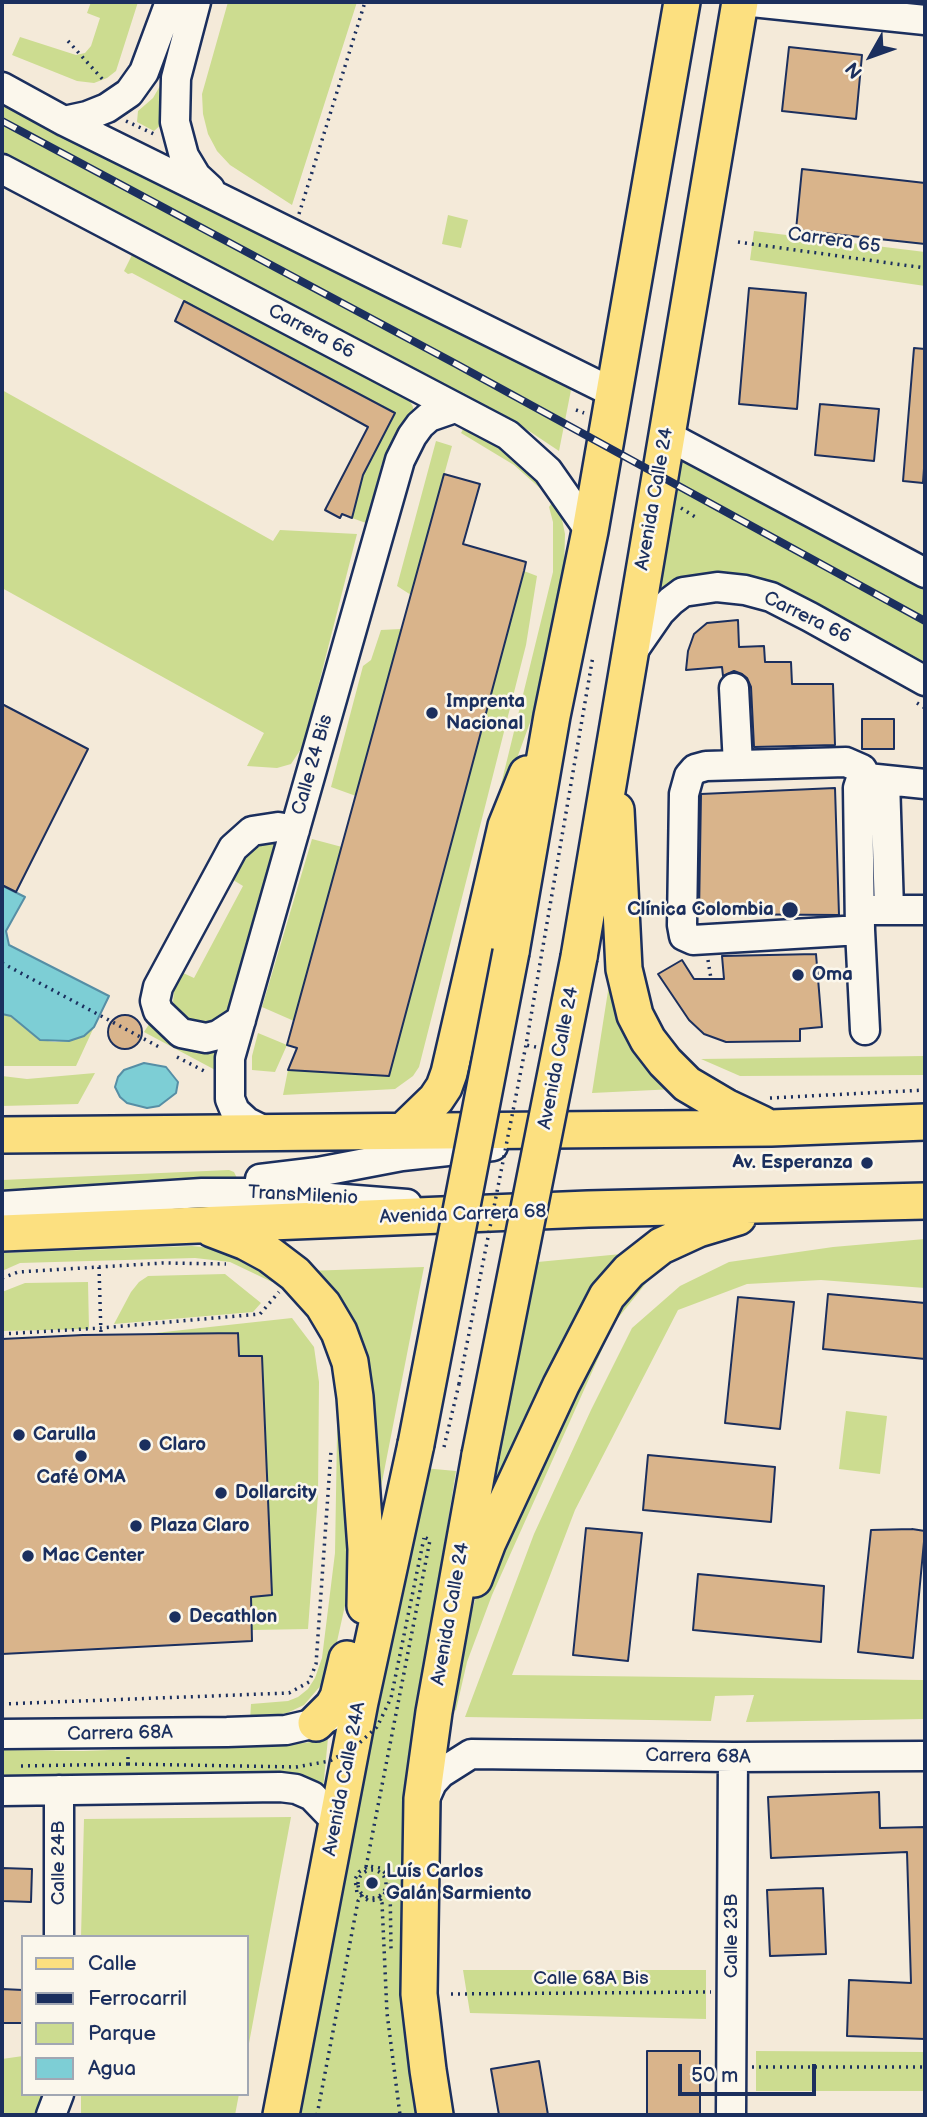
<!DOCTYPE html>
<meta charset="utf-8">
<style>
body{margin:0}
#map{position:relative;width:927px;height:2117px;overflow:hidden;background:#f4ead9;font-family:"Balsamiq Sans",sans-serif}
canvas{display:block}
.frame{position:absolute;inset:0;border:4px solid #1b2f5e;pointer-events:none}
.legend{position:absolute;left:21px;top:1935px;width:228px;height:161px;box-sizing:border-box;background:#fbf7ec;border:2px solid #a1a7b3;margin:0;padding:9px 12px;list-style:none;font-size:21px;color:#1b2f5e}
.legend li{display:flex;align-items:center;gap:14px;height:35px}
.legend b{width:35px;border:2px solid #a1a7b3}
.north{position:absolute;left:836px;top:21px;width:70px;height:70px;-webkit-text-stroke:5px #fbf7ec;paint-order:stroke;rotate:230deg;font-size:19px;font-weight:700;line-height:28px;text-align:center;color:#1b2f5e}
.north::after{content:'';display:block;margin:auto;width:24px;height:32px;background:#1b2f5e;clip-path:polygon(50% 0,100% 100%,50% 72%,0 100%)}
.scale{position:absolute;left:678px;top:2064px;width:138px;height:32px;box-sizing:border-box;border:4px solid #1b2f5e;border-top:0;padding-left:9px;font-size:21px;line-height:24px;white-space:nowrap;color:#1b2f5e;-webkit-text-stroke:5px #fbf7ec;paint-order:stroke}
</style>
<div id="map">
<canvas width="927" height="2117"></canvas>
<div class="frame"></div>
<ul class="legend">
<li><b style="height:9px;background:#fce080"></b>Calle</li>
<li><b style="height:9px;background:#1b2f5e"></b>Ferrocarril</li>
<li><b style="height:19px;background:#ccdc90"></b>Parque</li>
<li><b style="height:19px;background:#7dced5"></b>Agua</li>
</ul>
<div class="north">N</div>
<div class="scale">50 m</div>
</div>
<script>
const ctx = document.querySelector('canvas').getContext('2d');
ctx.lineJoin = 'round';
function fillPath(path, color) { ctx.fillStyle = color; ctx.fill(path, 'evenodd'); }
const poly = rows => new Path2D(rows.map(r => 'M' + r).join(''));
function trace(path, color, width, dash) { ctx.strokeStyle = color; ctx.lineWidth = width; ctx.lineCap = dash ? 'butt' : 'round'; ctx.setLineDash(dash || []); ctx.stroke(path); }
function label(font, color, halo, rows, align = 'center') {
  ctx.font = font + ' "Balsamiq Sans",sans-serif'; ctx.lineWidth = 5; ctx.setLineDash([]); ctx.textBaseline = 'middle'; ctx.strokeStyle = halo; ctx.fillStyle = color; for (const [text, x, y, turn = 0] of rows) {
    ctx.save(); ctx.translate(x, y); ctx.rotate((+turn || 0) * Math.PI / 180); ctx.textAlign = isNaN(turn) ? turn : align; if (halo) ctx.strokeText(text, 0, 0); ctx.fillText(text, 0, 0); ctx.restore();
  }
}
fillPath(poly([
 [91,2,138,2,116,71,107,78,94,83,77,81,12,55,20,37,76,55,85,53,91,46,100,18,87,13],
 [228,2,357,2,292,205,230,165,217,151,208,134,203,114,202,94],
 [168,72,164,122,154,131,137,122,138,111,153,98],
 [2,97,449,325,571,390,559,451,526,429,2,157],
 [448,215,468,220,461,248,442,244],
 [754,231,925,252,925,286,750,260],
 [133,253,409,399,413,407,413,415,394,441,382,463,366,523,352,518,363,475,395,413,132,273,128,274,124,271],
 [2,390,273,541,280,530,357,534,303,746,291,764,277,768,247,766,264,733,2,588],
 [467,422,548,480,542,490,514,465,461,433],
 [436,441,452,446,411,595,397,586],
 [676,455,925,584,925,665,837,615,741,575,707,574,653,600],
 [557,495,565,534,564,572,532,717,496,816,442,1067,430,1075,553,572,553,522,549,507],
 [524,571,537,576,526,645,419,1067,413,1076,395,1089,283,1095,288,1070,389,1076],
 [401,629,356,796,331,787,363,666,371,660,381,630],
 [271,837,276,842,279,852,231,1007,227,1015,207,1025,188,1020,179,1012,173,1002,175,981,181,972,194,978,243,886,230,878,246,848],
 [312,839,342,847,294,1021,262,1007],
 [611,972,675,1089,592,1093],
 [2,1014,10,1016,40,1040,55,1042,70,1041,84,1036,94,1027,76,1066,2,1066],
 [153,1018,225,1044,219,1072,144,1032],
 [258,1033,287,1045,275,1072,252,1070,252,1056],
 [925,1056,925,1075,740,1076,701,1059],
 [95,1073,78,1104,2,1106,2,1076,27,1079],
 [229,1170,234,1172,237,1178,179,1179,180,1200,2,1212,2,1180],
 [925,1239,925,1288,821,1280,747,1284,678,1310,575,1510,512,1675,924,1680,925,1674,925,1719,746,1722,754,1695,715,1696,711,1721,465,1717,534,1534,591,1410,632,1328,680,1286,729,1262,833,1247],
 [192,1246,233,1250,278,1274,272,1282,230,1262,195,1258,20,1263,2,1271,2,1253],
 [632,1253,471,1561,527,1263],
 [424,1267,372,1533,365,1440,306,1271],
 [647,1268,647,1282,614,1323,492,1595,467,1662,456,1710,446,1713,456,1664,476,1597,518,1504,602,1325],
 [225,1274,261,1303,253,1312,114,1324,131,1292,139,1282,148,1276],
 [88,1282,89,1329,2,1331,2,1292,25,1283],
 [296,1285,339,1347,358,1547,332,1664,322,1684,304,1705,287,1713,250,1720,251,1704,288,1701,298,1697,308,1689,315,1678,322,1658,335,1553,338,1376,332,1350,306,1309,289,1294],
 [292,1318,314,1347,319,1382,318,1495,308,1629,252,1630,251,1597,272,1595,262,1356,239,1356,238,1333,146,1334],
 [846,1411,887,1416,880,1474,839,1469],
 [423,1468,456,1471,415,1725,424,2115,293,2115],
 [328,1738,323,1790,313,1782,301,1776,2,1781,2,1750,83,1751,280,1744,305,1743],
 [291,1817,247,2054,247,1937,81,1937,84,1819],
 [463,1970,706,1970,706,2019,470,2013],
 [756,2051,925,2052,925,2091,756,2091],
 [23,2056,23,2094,42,2094,36,2114,2,2115,2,2059],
 [81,2094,239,2094,235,2115,81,2115]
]), '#ccdc90');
const water = poly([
 [3,886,25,897,6,931,9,945,109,996,94,1027,84,1036,69,1041,40,1040,11,1016,2,1014,3,886],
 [144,1063,166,1067,178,1082,176,1093,159,1106,147,1108,127,1103,120,1097,115,1087,118,1077,124,1070,144,1063]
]);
fillPath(water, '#7dced5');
trace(water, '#568ea5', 2);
const building = poly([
 [789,47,862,55,856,119,782,111,789,47],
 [802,169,925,183,925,244,796,230,802,169],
 [749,288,806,293,797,409,739,404,749,288],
 [184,301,395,413,363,475,352,518,342,514,340,518,325,510,368,427,175,321,184,301],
 [914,348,925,349,925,454,923,483,903,481,914,348],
 [820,404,879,409,874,461,815,455,820,404],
 [444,474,480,484,463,544,526,562,524,571,389,1076,288,1070,297,1048,287,1045,444,474],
 [738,620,739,647,764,646,765,662,791,662,792,684,833,684,835,745,754,747,751,687,747,678,742,674,734,671,723,676,722,667,686,670,688,651,694,634,707,623,738,620],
 [2,704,88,749,16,892,2,885,2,704],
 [862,719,894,719,894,749,862,749,862,719],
 [835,788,839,915,699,914,701,794,835,788],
 [816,954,822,1027,800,1029,800,1041,726,1042,704,1034,689,1020,658,974,682,960,694,979,724,979,722,956,816,954],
 '108 1032a17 17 0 1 1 34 0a17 17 0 1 1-34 0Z',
 [828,1294,925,1303,925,1359,823,1349,828,1294],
 [738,1297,794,1302,780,1429,725,1423,738,1297],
 [238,1333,239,1356,262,1356,272,1595,251,1597,252,1641,2,1654,2,1339,83,1335,238,1333],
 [648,1455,775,1467,771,1522,643,1510,648,1455],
 [586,1528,642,1533,628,1661,573,1655,586,1528],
 [912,1529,925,1531,913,1658,858,1652,871,1530,912,1529],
 [698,1574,824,1586,821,1642,693,1630,698,1574],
 [879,1792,880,1828,925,1827,925,2039,847,2036,849,1980,911,1983,907,1852,771,1858,768,1797,879,1792],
 [2,1868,32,1869,31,1902,2,1901,2,1868],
 [823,1888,826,1954,770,1956,767,1890,823,1888],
 [2,1989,23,1990,23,2023,2,2023,2,1989],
 [647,2051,700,2051,700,2115,647,2115,647,2051],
 [539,2061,548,2115,499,2115,491,2069,539,2061]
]);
fillPath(building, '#d9b48b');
trace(building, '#1b2f5e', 2);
const minor = poly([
 [196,2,176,78,175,122,184,156,196,176,210,189],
 [752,2,925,20],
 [2,87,64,121,614,393],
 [64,121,87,116,107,108,129,93,144,72,170,2],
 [2,169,508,435,548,471,590,531],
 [666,435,925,573],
 [633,651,660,612,671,601,683,592,717,587,745,590,771,597,810,617,925,681],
 [734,688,738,765],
 [885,780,889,910],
 [870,910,925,910],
 [860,930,693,940,684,936,682,925,684,794,689,776,695,769,706,766,846,762,862,769,867,778],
 [241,1020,218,1035,206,1038,181,1033,158,1011,155,1001,158,987,233,848,252,831,278,827,295,830],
 [865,1030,860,930,858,788,860,782,867,778,925,784],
 [267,1132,247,1122,235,1111,230,1099,230,1058,400,460,412,436,420,425,429,417,455,408],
 [260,1179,318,1172,402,1156,493,1146],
 [2,1206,202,1193,267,1193,407,1204],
 [2,1734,227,1732,286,1730,316,1723,335,1714],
 [59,1790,59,1937],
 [2,1791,280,1787,296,1789,312,1796,337,1822],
 [423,1803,432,1783,441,1773,471,1754,733,1757,925,1756],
 [51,2115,59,2094],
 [731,2115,733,1757]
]);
const major = poly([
 [616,810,624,969,635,1015,648,1040,665,1062,687,1084,726,1107,762,1124],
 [511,952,552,716,590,531,682,2],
 [579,957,740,2],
 [403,1131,436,1099,444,1087,449,1073,506,826,527,774],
 [2,1135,771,1128,925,1122],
 [212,1229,246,1242,270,1255,295,1274,323,1305,339,1332,350,1362,355,1397,366,1549,365,1606],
 [2,1233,588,1209,925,1201],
 [474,1579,488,1542,561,1385,607,1296,629,1271,661,1246,698,1229,738,1217],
 [316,1723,333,1706,338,1697,347,1659],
 [281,2115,360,1702,416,1444],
 [435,2115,428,2070,419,1994,422,1799,434,1712,480,1455]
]);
trace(minor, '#1b2f5e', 33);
trace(major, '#1b2f5e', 40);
trace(poly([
 [68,41,105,82],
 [126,121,154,134],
 [299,214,365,2],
 [738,242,925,268],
 [576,410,584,413],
 [681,508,697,518],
 [917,703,925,708],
 [708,960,711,979],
 [2,963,161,1048],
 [536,1047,526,1045,593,656],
 [177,1057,208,1073],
 [770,1098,925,1090],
 [99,1267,101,1335],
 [2,1278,18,1272,99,1267,163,1263,226,1264],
 [2,1334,101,1328,260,1314,279,1292],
 [444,1447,459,1384],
 [2,1704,289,1693,309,1682,316,1664,331,1451],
 [21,1766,128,1764,128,1756],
 [366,1867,430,1540,424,1537],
 '358 1884a14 14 0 1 1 28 0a14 14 0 1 1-28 0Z',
 [389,1887,381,1899,369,1901,357,1893,355,1879,359,1872,369,1866,380,1868,388,1876,390,1884,391,1949],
 [379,1896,382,1903,387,2013,400,2115],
 [451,1994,711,1992],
 [752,2067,925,2067],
 [317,2115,358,1901,363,1894]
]), '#1b2f5e', 3.5, [2, 5]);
trace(minor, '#fbf7ec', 28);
trace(major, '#fce080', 35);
const rail = poly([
 [2,121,456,364,925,621]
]);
trace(rail, '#1b2f5e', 8);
trace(rail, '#fbf7ec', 5, [16]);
const majorBridge = poly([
 [416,1444,511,952],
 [480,1455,579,957]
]);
trace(majorBridge, '#1b2f5e', 40, []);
trace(poly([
 [459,1384,526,1045],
 [128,1764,296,1767,330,1761,355,1747,377,1727,391,1698,424,1538]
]), '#1b2f5e', 3.5, [2, 5]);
trace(majorBridge, '#fce080', 35);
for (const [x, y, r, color] of [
 [432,713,7,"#1b2f5e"],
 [790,910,9,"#1b2f5e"],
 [798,975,7,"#1b2f5e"],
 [867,1163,7,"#1b2f5e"],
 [19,1435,7,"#1b2f5e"],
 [145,1445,7,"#1b2f5e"],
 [81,1456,7,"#1b2f5e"],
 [221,1493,7,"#1b2f5e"],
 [136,1526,7,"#1b2f5e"],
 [28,1556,7,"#1b2f5e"],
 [175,1617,7,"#1b2f5e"],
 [372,1883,7,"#1b2f5e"]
]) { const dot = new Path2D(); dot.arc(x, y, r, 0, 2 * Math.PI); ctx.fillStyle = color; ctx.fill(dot); trace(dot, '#fbf7ec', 2.5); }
label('19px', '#1b2f5e', '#fbf7ec', [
 ["Carrera 65",834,241,8],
 ["Carrera 66",311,332,28],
 ["Avenida Calle 24",655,499,-80],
 ["Carrera 66",807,618,26],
 ["Calle 24 Bis",313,765,-74],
 ["Avenida Calle 24",559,1058,-79],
 ["TransMilenio",303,1196,3],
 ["Avenida Carrera 68",463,1215,-2],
 ["Avenida Calle 24",451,1614,-80],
 ["Carrera 68A",120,1734,-1],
 ["Carrera 68A",698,1757,1],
 ["Avenida Calle 24A",345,1779,-79],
 ["Calle 24B",59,1863,-90],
 ["Calle 23B",732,1936,-90],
 ["Calle 68A Bis",591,1979]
]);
label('bold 19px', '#1b2f5e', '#fbf7ec', [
 ["Imprenta",446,702],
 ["Nacional",446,724],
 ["Clínica Colombia",774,910,"right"],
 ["Oma",812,975],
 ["Av. Esperanza",853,1163,"right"],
 ["Carulla",33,1435],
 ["Claro",159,1445],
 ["Café OMA",81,1478,"center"],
 ["Dollarcity",235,1493],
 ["Plaza Claro",150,1526],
 ["Mac Center",42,1556],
 ["Decathlon",189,1617],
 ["Luís Carlos",386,1872],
 ["Galán Sarmiento",386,1894]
], 'left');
</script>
